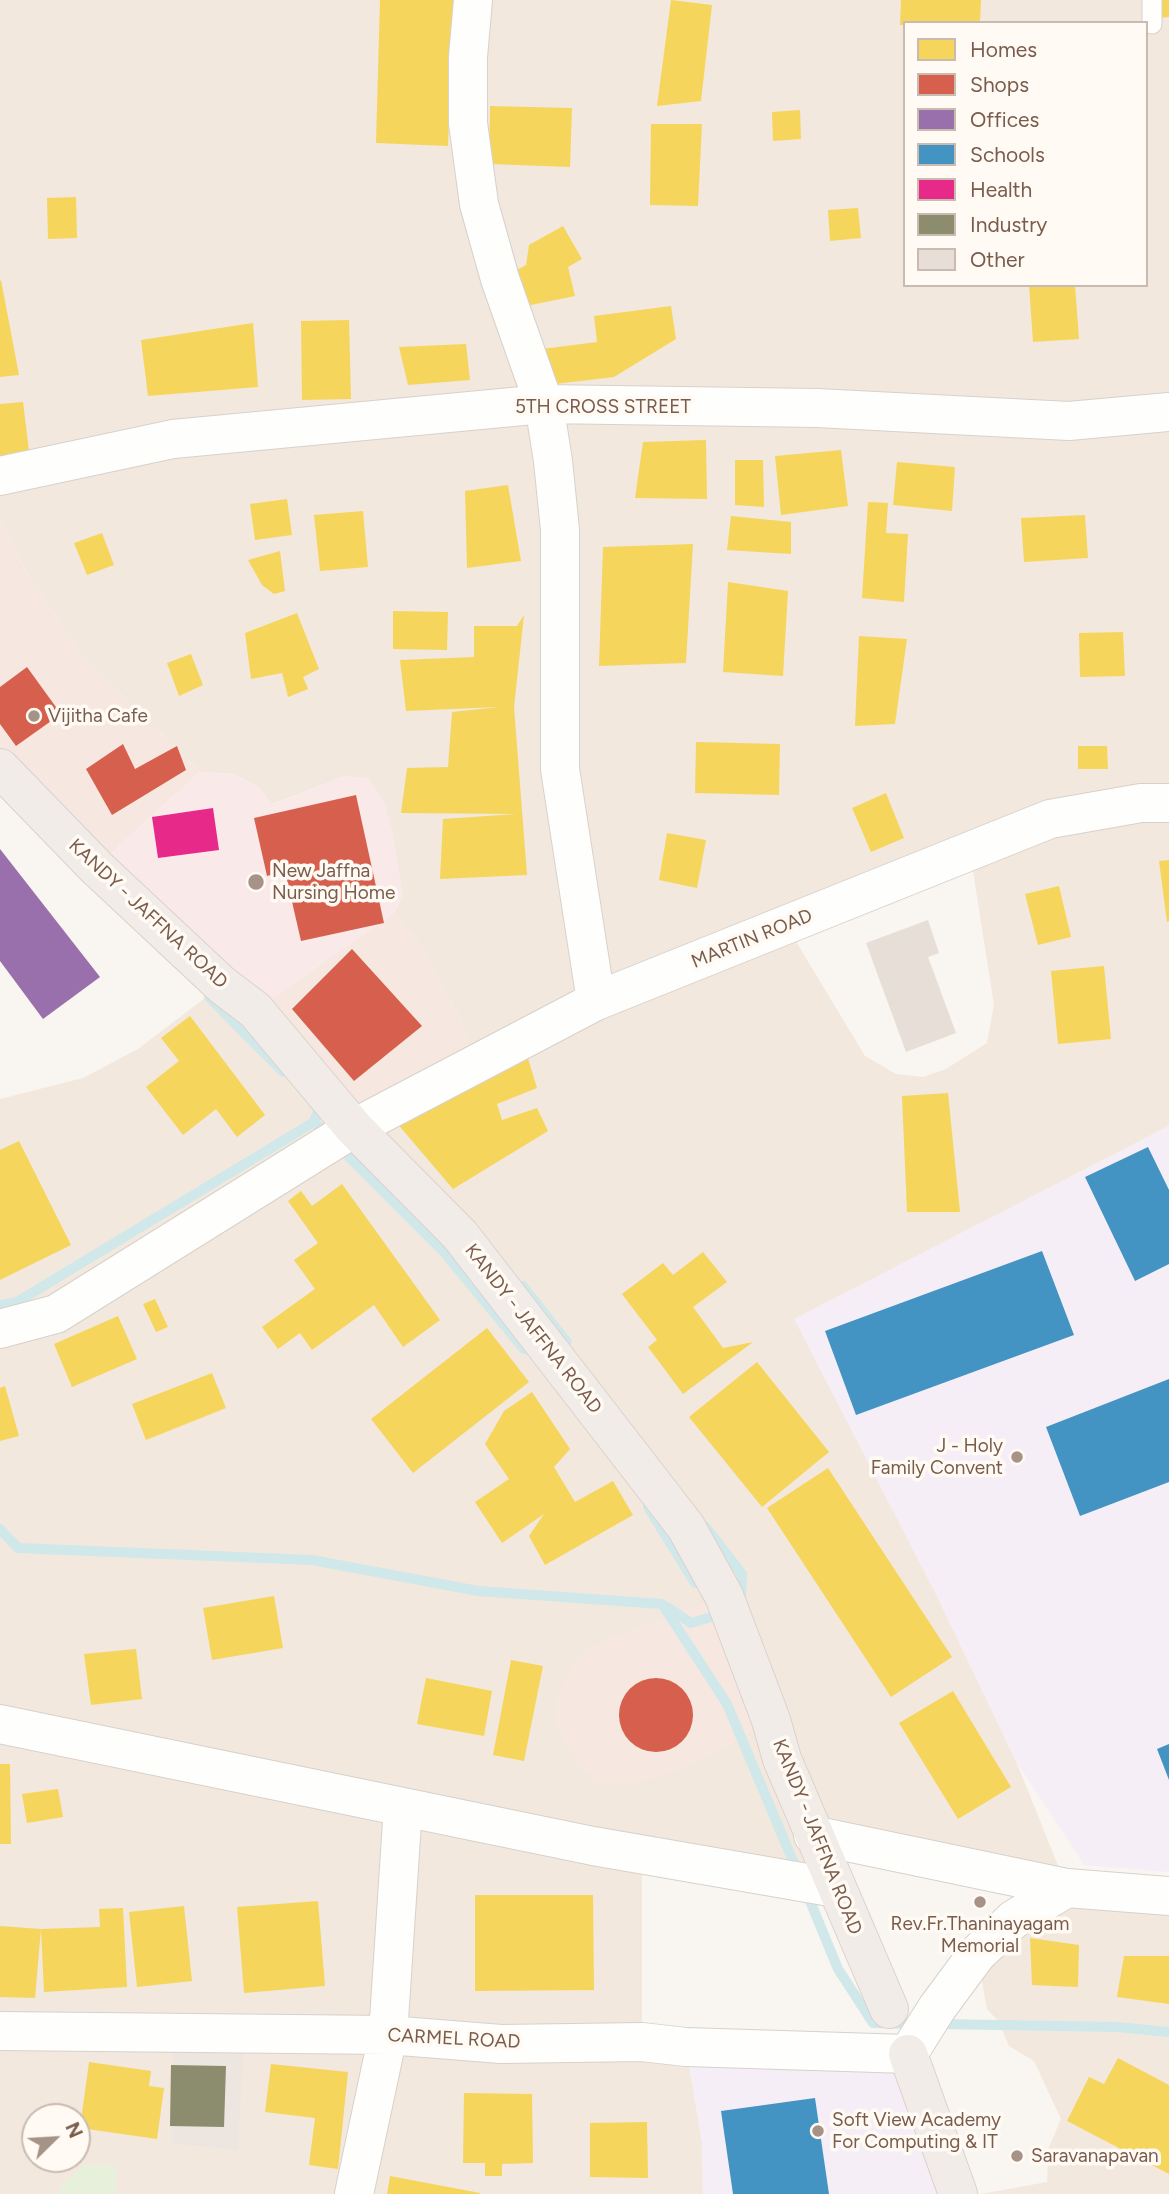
<!DOCTYPE html>
<style>
body{margin:0}
#map{position:relative;width:1169px;height:2194px;overflow:hidden;background:#f9f5f0;font-family:Figtree,sans-serif}
canvas{display:block}
.legend{position:absolute;left:903px;top:21px;width:245px;height:266px;box-sizing:border-box;background:#fffaf3;border:2px solid #cabbb1;margin:0;padding:9px 12px;list-style:none;font-size:21px;color:#7a5c4d}
.legend li{display:flex;align-items:center;gap:14px;height:35px}
.legend b{width:35px;border:2px solid #cabbb1}
.north{position:absolute;left:21px;top:2103px;width:70px;height:70px;box-sizing:border-box;background:#fffaf3;border:2px solid #cabbb1;border-radius:50%;rotate:66deg;font-size:19px;font-weight:700;line-height:28px;text-align:center;color:#7a5c4d}
.north::after{content:'';display:block;margin:auto;width:24px;height:32px;background:#a69286;clip-path:polygon(50% 0,100% 100%,50% 72%,0 100%)}
</style>
<div id="map">
<canvas width="1169" height="2194"></canvas>
<ul class="legend">
<li><b style="height:19px;background:#f6d55c"></b>Homes</li>
<li><b style="height:19px;background:#d6604d"></b>Shops</li>
<li><b style="height:19px;background:#9970ab"></b>Offices</li>
<li><b style="height:19px;background:#4393c3"></b>Schools</li>
<li><b style="height:19px;background:#e7298a"></b>Health</li>
<li><b style="height:19px;background:#8c8c6e"></b>Industry</li>
<li><b style="height:19px;background:#e6ded7"></b>Other</li>
</ul>
<div class="north">N</div>
</div>
<script>
const ctx = document.querySelector('canvas').getContext('2d');
ctx.lineJoin = 'round';
function fillPath(path, color) { ctx.fillStyle = color; ctx.fill(path, 'evenodd'); }
const poly = rows => new Path2D(rows.map(r => 'M' + r).join(''));
function trace(path, color, width, dash) { ctx.strokeStyle = color; ctx.lineWidth = width; ctx.lineCap = dash ? 'butt' : 'round'; ctx.setLineDash(dash || []); ctx.stroke(path); }
function label(font, color, halo, rows, align = 'center') {
  ctx.font = font + ' Figtree,sans-serif'; ctx.lineWidth = 7; ctx.setLineDash([]); ctx.textBaseline = 'middle'; ctx.strokeStyle = halo; ctx.fillStyle = color; for (const [text, x, y, turn = 0] of rows) {
    ctx.save(); ctx.translate(x, y); ctx.rotate((+turn || 0) * Math.PI / 180); ctx.textAlign = isNaN(turn) ? turn : align; if (halo) ctx.strokeText(text, 0, 0); ctx.fillText(text, 0, 0); ctx.restore();
  }
}
fillPath(poly([
 [0,0,1169,0,1169,1126,795,1319,937,1596,1016,1761,1067,1888,1169,1896,1169,2194,981,2194,1047,2182,1049,2147,1061,2119,1034,2061,1009,2046,999,2022,987,2009,977,1954,1066,1889,814,1835,836,1888,642,1853,642,2042,686,2047,702,2142,703,2194,116,2194,114,2165,60,2188,59,2194,0,2194,0,1099,83,1078,138,1049,222,985,464,1026,421,946,394,913,403,896,369,779,345,776,272,804,257,786,234,774,200,772,80,653,25,570,0,519],
 [905,23,1146,23,1146,285,905,285],
 [970,852,994,1005,987,1043,946,1069,923,1077,896,1074,865,1056,786,925],
 [35,2117,77,2117,77,2159,35,2159]
]), '#f2e8de');
fillPath(poly([
 [0,519,25,570,80,653,200,772,96,867,0,768],
 [394,913,421,946,464,1026,476,1064,354,1128,255,1010],
 [724,1596,771,1720,702,1761,639,1783,600,1783,577,1762,555,1721,558,1693,569,1672,583,1653,610,1638]
]), '#f6e8e1');
fillPath(poly([
 [173,2043,243,2050,238,2150,172,2143]
]), '#ede5e0');
fillPath(poly([
 [1169,1126,1169,1872,1084,1865,1016,1761,937,1596,794,1319],
 [686,2047,908,2054,958,2194,703,2194,702,2142]
]), '#f6eef6');
fillPath(poly([
 [200,772,234,774,257,786,273,804,345,776,369,779,385,803,393,834,403,896,394,913,255,1010,96,867]
]), '#fae9e9');
fillPath(poly([
 [83,2165,115,2165,116,2194,59,2194,60,2188]
]), '#e7f0db');
fillPath(poly([
 [380,0,453,0,448,146,376,143],
 [671,0,712,5,701,101,657,106],
 [901,0,981,0,980,23,900,25],
 [1159,0,1169,0,1169,17,1159,18],
 [490,106,572,108,570,167,489,164],
 [800,110,801,139,773,141,772,112],
 [651,124,702,124,698,206,650,205],
 [76,197,77,238,48,239,47,198],
 [858,208,861,238,830,241,828,210],
 [563,226,582,259,568,267,575,296,521,307,500,279,526,265,529,245],
 [1,280,19,375,0,377,0,281],
 [1029,285,1075,285,1079,339,1033,342],
 [671,306,676,339,614,377,547,385,542,349,597,342,594,316],
 [349,320,351,399,302,400,301,321],
 [253,323,258,387,148,396,141,340],
 [466,344,470,380,408,385,399,347],
 [23,402,30,459,0,463,0,404],
 [706,440,707,499,635,498,643,442],
 [841,450,848,506,781,515,775,456],
 [735,460,763,460,764,507,735,505],
 [897,462,955,467,952,511,893,505],
 [508,485,521,561,467,568,465,491],
 [287,499,292,535,255,540,250,504],
 [868,502,888,503,886,533,908,534,904,602,862,598],
 [363,511,368,567,320,571,314,515],
 [1085,515,1088,558,1024,562,1021,518],
 [731,516,791,522,791,554,727,550],
 [102,533,114,565,87,575,74,543],
 [693,544,686,663,599,666,603,547],
 [280,551,285,591,274,594,262,585,248,560],
 [728,582,788,591,783,676,723,672],
 [393,611,448,612,447,650,393,649],
 [297,613,319,669,303,677,308,689,288,697,282,673,251,679,245,633],
 [524,615,514,707,527,875,440,879,443,819,516,814,401,813,407,768,448,767,452,712,499,707,406,711,400,660,474,657,474,626,517,626],
 [1123,632,1125,676,1080,677,1079,633],
 [859,636,907,639,895,724,855,726],
 [191,654,203,685,179,696,167,663],
 [696,742,780,744,779,795,695,793],
 [1078,746,1107,746,1108,769,1078,769],
 [886,793,904,838,871,852,852,808],
 [667,833,706,840,697,888,659,880],
 [1169,860,1169,921,1167,922,1159,861],
 [1059,886,1071,937,1038,945,1025,894],
 [1104,966,1111,1039,1058,1044,1051,971],
 [190,1016,265,1115,237,1137,216,1109,183,1135,146,1087,179,1061,161,1038],
 [527,1055,537,1088,497,1104,502,1120,537,1108,548,1131,453,1189,396,1122],
 [948,1093,960,1212,907,1212,902,1096],
 [19,1141,71,1245,0,1280,0,1150],
 [342,1184,440,1320,403,1347,374,1305,312,1350,300,1333,278,1349,262,1327,315,1289,294,1260,318,1243,288,1201,301,1191,312,1206],
 [703,1252,727,1282,693,1307,723,1348,753,1342,683,1394,648,1347,657,1340,622,1294,663,1263,673,1275],
 [155,1299,168,1327,156,1332,143,1304],
 [118,1316,137,1359,72,1387,54,1344],
 [487,1328,529,1382,413,1473,371,1419],
 [757,1362,829,1452,762,1507,689,1417],
 [212,1373,226,1408,146,1440,132,1404],
 [5,1386,19,1436,0,1441,0,1388],
 [532,1392,570,1449,554,1467,575,1502,613,1481,633,1515,545,1565,529,1536,544,1514,502,1543,475,1502,509,1479,485,1444,504,1411],
 [828,1468,952,1657,891,1697,767,1508],
 [274,1596,283,1648,212,1660,203,1608],
 [136,1649,142,1699,91,1705,84,1654],
 [511,1660,543,1666,524,1761,493,1755],
 [426,1678,492,1691,484,1736,417,1724],
 [953,1691,1011,1787,958,1819,899,1723],
 [0,1764,10,1764,11,1844,0,1844],
 [58,1789,63,1817,27,1823,22,1794],
 [475,1895,593,1895,594,1990,475,1991],
 [318,1901,325,1986,244,1993,237,1907],
 [184,1906,192,1981,137,1987,129,1912],
 [123,1908,127,1987,44,1992,41,1929,100,1927,99,1909],
 [0,1926,41,1929,35,1998,0,1997],
 [1030,1938,1079,1945,1078,1987,1032,1985],
 [1124,1956,1169,1956,1169,2004,1117,1997],
 [1118,2058,1169,2085,1169,2174,1067,2121,1089,2077,1104,2084],
 [89,2062,151,2071,149,2086,164,2088,157,2139,80,2128],
 [271,2064,348,2072,338,2169,309,2165,315,2118,265,2112],
 [464,2093,532,2094,533,2163,502,2164,502,2176,485,2176,485,2163,463,2163],
 [647,2122,648,2178,590,2177,590,2123],
 [390,2176,480,2193,480,2194,387,2194]
]), '#f6d55c');
fillPath(poly([
 [27,667,61,714,16,746,0,724,0,687],
 [123,744,135,769,177,746,186,770,112,815,86,769],
 [356,795,384,923,301,941,285,871,267,876,254,818],
 [352,949,422,1026,354,1081,292,1009],
 '619 1715a37 37 0 1 1 74 0a37 37 0 1 1-74 0Z'
]), '#d6604d');
fillPath(poly([
 [0,849,100,977,43,1019,0,961]
]), '#9970ab');
fillPath(poly([
 [1148,1147,1169,1190,1169,1264,1135,1281,1085,1177],
 [1042,1251,1074,1335,856,1415,825,1331],
 [1169,1379,1169,1482,1080,1516,1046,1427],
 [1169,1744,1169,1780,1157,1749],
 [815,2098,829,2194,733,2194,721,2111]
]), '#4393c3');
fillPath(poly([
 [213,808,219,850,158,858,152,817]
]), '#e7298a');
fillPath(poly([
 [171,2065,226,2066,224,2127,170,2126]
]), '#8c8c6e');
trace(poly([
 [209,997,283,1072],
 [314,1104,319,1108,314,1122,328,1135],
 [339,1147,443,1251,524,1349],
 [523,1286,567,1342],
 [0,1305,17,1302,314,1122],
 [648,1507,695,1583],
 [705,1526,742,1574,741,1602],
 [0,1529,18,1548,312,1560,478,1591,662,1604,727,1704,798,1873],
 [667,1607,691,1623,725,1613],
 [806,1891,838,1969,873,2023,918,2024],
 [938,2024,1117,2027,1169,2032]
]), '#d0e8ea', 10);
fillPath(poly([
 [928,920,939,953,928,957,956,1033,906,1052,866,943]
]), '#e6ded7');
const service = poly([
 [1152,0,1152,24]
]);
const minor = poly([
 [473,0,468,57,468,123,479,204,500,279,544,404,553,461,560,530,560,769,596,1001],
 [0,476,173,439,544,404,817,408,1069,421,1169,412],
 [0,1329,56,1314,354,1128,596,1001,1050,819,1141,803,1169,803],
 [0,1724,593,1846,836,1888],
 [813,1835,1067,1888,1169,1896],
 [0,2031,388,2035,501,2044,642,2042,686,2047,908,2054,937,2008,977,1954,1014,1919,1067,1888],
 [354,2194,388,2035,403,1807]
]);
const trunk = poly([
 [0,768,96,867,222,985,255,1010,354,1128,460,1235,686,1527,724,1596,771,1720,782,1759,889,2009],
 [908,2054,958,2194]
]);
trace(service, '#d7d1cb', 21);
trace(minor, '#d7d1cb', 40);
trace(trunk, '#dad1cc', 40);
trace(service, '#fefefd', 19);
trace(minor, '#fefefd', 38);
trace(trunk, '#f2ece8', 38);
for (const [x, y, r, color] of [
 [34,716,7,"#a69286"],
 [256,882,9,"#a69286"],
 [1017,1457,7,"#a69286"],
 [980,1902,7,"#a69286"],
 [818,2131,7,"#a69286"],
 [1017,2156,7,"#a69286"]
]) { const dot = new Path2D(); dot.arc(x, y, r, 0, 2 * Math.PI); ctx.fillStyle = color; ctx.fill(dot); trace(dot, '#fffaf3', 2.5); }
label('19px', '#7a5c4d', '#fffaf3', [
 ["5TH CROSS STREET",603,407],
 ["KANDY - JAFFNA ROAD",148,914,43],
 ["MARTIN ROAD",752,939,-22],
 ["KANDY - JAFFNA ROAD",533,1329,52],
 ["KANDY - JAFFNA ROAD",817,1837,68],
 ["CARMEL ROAD",454,2039,3]
]);
label('19px', '#7a5c4d', '#fffaf3', [
 ["Vijitha Cafe",48,716],
 ["New Jaffna",272,871],
 ["Nursing Home",272,893],
 ["J - Holy",1003,1446,"right"],
 ["Family Convent",1003,1468,"right"],
 ["Rev.Fr.Thaninayagam",980,1924,"center"],
 ["Memorial",980,1946,"center"],
 ["Soft View Academy",832,2120],
 ["For Computing & IT",832,2142],
 ["Saravanapavan",1031,2156]
], 'left');
</script>
